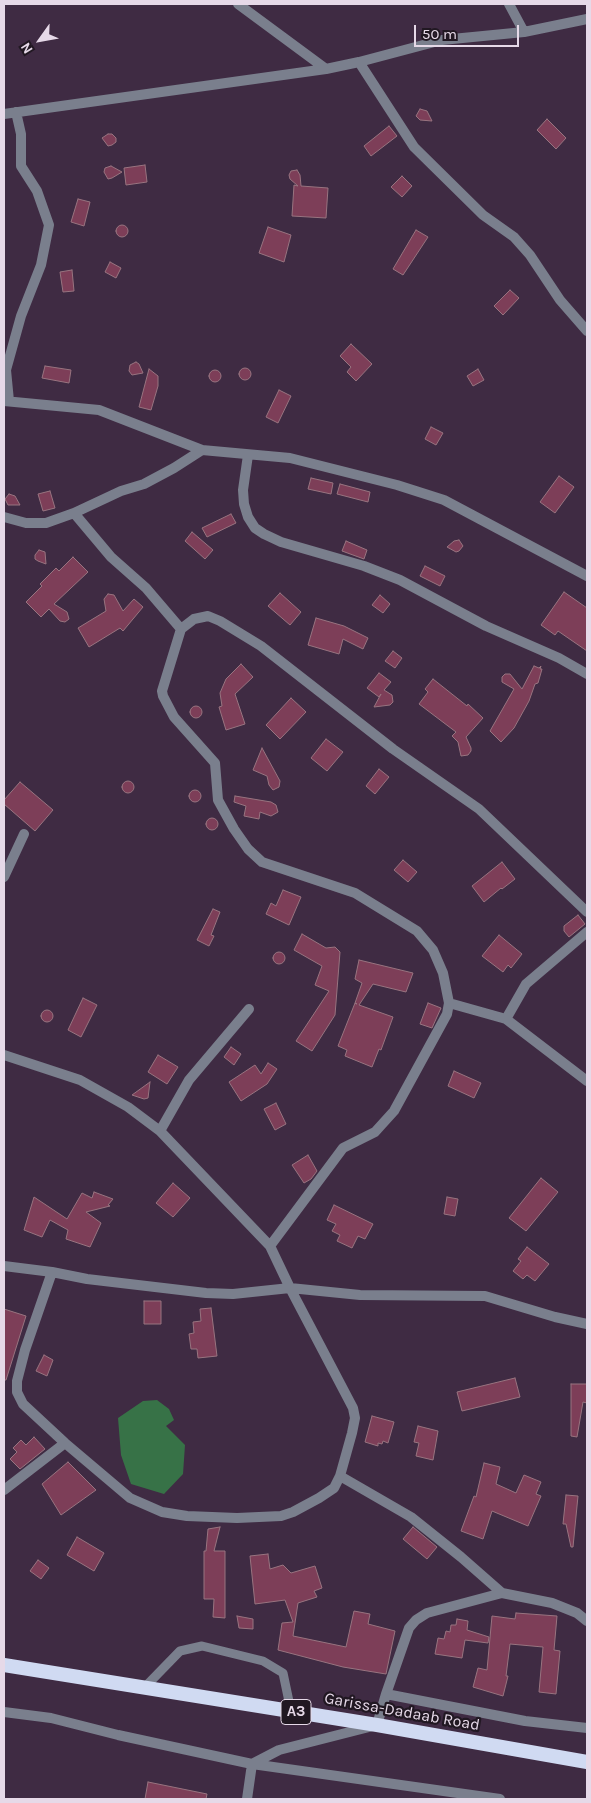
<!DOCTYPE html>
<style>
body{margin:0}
#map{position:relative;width:591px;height:1803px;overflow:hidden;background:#3f2b43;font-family:Karla,sans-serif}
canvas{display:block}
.frame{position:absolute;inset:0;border:5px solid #e6d9e8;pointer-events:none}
.north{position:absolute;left:15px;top:15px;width:50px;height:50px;-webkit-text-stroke:4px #211822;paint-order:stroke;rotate:238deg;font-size:14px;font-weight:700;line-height:20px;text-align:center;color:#e6d9e8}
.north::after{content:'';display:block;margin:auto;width:18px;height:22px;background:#e6d9e8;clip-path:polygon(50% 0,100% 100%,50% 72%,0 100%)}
.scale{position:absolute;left:414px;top:25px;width:105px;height:22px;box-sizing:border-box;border:2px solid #e6d9e8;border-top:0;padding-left:6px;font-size:15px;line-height:18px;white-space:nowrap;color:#e6d9e8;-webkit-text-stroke:4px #211822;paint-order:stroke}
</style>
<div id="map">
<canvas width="591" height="1803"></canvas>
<div class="frame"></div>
<div class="north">N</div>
<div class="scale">50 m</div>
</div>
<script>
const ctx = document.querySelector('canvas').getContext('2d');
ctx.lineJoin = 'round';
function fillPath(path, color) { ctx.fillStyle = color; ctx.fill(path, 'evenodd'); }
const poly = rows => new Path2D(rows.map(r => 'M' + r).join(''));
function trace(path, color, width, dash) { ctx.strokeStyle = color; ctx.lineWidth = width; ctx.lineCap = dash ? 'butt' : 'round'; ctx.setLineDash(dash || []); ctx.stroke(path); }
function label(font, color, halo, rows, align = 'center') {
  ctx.font = font + ' Karla,sans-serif'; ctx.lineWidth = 4.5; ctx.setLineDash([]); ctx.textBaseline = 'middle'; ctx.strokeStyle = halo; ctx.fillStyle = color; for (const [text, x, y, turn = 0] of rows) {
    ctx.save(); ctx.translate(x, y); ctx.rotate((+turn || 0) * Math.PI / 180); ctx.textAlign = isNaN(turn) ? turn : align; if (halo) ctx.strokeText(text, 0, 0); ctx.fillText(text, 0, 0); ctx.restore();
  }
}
fillPath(poly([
 [157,1400,169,1409,174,1420,166,1426,185,1445,183,1474,164,1494,131,1484,121,1455,118,1418,143,1401]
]), '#377247');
const building = poly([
 [420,109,427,111,432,121,420,120,416,116,420,109],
 [547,119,566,138,556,149,537,130,547,119],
 [389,126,397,136,371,156,364,146,389,126],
 [108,134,112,134,116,138,116,142,112,145,108,146,102,138,108,134],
 [145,165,147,182,126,185,124,168,145,165],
 [111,166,122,172,112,178,108,179,104,172,105,168,111,166],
 [297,170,300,175,301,186,328,188,326,218,292,216,294,185,298,186,290,179,289,175,291,171,297,170],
 [402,176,412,186,402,197,391,187,402,176],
 [78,199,90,202,84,226,71,222,78,199],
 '116 231a6 6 0 1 1 12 0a6 6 0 1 1-12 0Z',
 [268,227,291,235,284,262,259,253,268,227],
 [416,230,428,237,403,275,393,269,416,230],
 [110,262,121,268,116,278,105,272,110,262],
 [72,270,74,291,63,292,60,272,72,270],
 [510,290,519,298,503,315,494,306,510,290],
 [351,344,372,364,356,381,347,372,351,367,340,356,351,344],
 [136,362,139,364,143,373,132,375,129,371,130,365,136,362],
 [45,366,71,370,69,383,42,378,45,366],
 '239 374a6 6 0 1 1 12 0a6 6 0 1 1-12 0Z',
 [149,369,158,376,158,386,151,410,139,407,149,369],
 [478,369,484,380,473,386,467,376,478,369],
 '209 376a6 6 0 1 1 12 0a6 6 0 1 1-12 0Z',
 [279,390,291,396,278,423,266,417,279,390],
 [431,427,443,433,436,445,425,439,431,427],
 [559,476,574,487,555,513,540,502,559,476],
 [311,478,333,483,331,494,308,489,311,478],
 [340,484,370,492,368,502,337,494,340,484],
 [50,491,55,508,43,511,38,494,50,491],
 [9,494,15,496,20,505,8,505,5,499,9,494],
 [231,514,236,523,207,537,202,528,231,514],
 [192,532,213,550,205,559,185,541,192,532],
 [459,540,463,546,459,551,456,552,447,547,454,541,459,540],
 [346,541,367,550,364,559,342,551,346,541],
 [39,550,45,552,46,564,38,561,35,559,35,555,39,550],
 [73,557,88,572,54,604,67,612,69,619,65,622,60,621,49,609,41,617,26,602,42,586,40,584,56,568,59,571,73,557],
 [425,566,445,576,440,586,420,576,425,566],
 [564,592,587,608,587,651,558,631,555,635,541,625,564,592],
 [280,593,301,612,290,625,268,606,280,593],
 [108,594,114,595,123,611,134,599,143,607,123,631,120,628,89,647,78,628,106,611,104,599,108,594],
 [380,595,390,604,383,613,372,605,380,595],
 [316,618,344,626,368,638,363,649,343,639,339,654,308,645,316,618],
 [393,651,402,658,395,668,385,661,393,651],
 [241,664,253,677,235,694,245,724,226,730,219,707,222,706,220,693,226,679,241,664],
 [534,666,539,668,541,666,540,669,542,669,538,683,535,684,529,701,514,728,501,742,490,731,514,689,502,682,502,677,505,674,510,674,522,689,534,666],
 [379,673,391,682,384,690,392,695,393,702,390,705,374,707,381,694,379,697,367,688,379,673],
 [433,679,467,706,468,704,483,718,466,737,471,748,471,751,468,755,461,756,458,742,452,736,456,732,419,704,428,692,425,689,433,679],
 [291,698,306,712,280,739,266,725,291,698],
 '190 712a6 6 0 1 1 12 0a6 6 0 1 1-12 0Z',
 [326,739,343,752,327,771,311,758,326,739],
 [262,748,280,781,279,787,273,790,269,785,267,776,253,770,262,748],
 [379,769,389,777,375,794,366,786,379,769],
 '122 787a6 6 0 1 1 12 0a6 6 0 1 1-12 0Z',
 [20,782,53,810,35,831,4,804,4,800,20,782],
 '189 796a6 6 0 1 1 12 0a6 6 0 1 1-12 0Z',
 [235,796,271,802,276,805,278,812,271,816,260,812,259,819,244,816,246,806,234,802,235,796],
 '206 824a6 6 0 1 1 12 0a6 6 0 1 1-12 0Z',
 [403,860,417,872,408,882,394,870,403,860],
 [502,862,515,879,502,889,501,888,484,902,472,886,502,862],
 [283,890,301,897,289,925,266,914,271,903,276,906,283,890],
 [213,909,220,912,211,935,214,936,209,946,197,940,213,909],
 [578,915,585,924,569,937,564,931,564,926,578,915],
 [302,934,326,948,335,947,340,952,335,1015,312,1051,296,1041,329,991,315,985,322,966,294,950,302,934],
 [499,935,522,954,511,968,508,965,503,972,482,956,499,935],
 '273 958a6 6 0 1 1 12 0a6 6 0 1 1-12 0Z',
 [359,960,413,973,406,992,373,984,359,1005,393,1017,381,1050,379,1049,372,1067,345,1056,347,1050,338,1046,355,1003,357,1004,355,1003,362,983,355,979,359,960],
 [83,998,97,1005,81,1037,68,1030,83,998],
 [428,1003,441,1008,432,1028,420,1024,428,1003],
 '41 1016a6 6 0 1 1 12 0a6 6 0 1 1-12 0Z',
 [231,1047,241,1054,234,1065,224,1057,231,1047],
 [158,1055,178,1067,167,1084,148,1072,158,1055],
 [268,1063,277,1069,267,1084,241,1101,229,1082,255,1065,261,1074,268,1063],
 [454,1071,481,1083,474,1098,448,1086,454,1071],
 [150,1082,148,1098,144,1099,132,1095,150,1082],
 [276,1103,286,1124,275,1130,264,1109,276,1103],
 [308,1155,317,1171,311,1179,304,1183,292,1165,308,1155],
 [541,1178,558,1192,526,1231,509,1218,541,1178],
 [173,1183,190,1198,173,1217,156,1203,173,1183],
 [94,1192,113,1199,108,1205,110,1206,86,1212,101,1223,90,1247,66,1239,68,1230,50,1220,42,1237,24,1230,34,1197,67,1219,82,1193,92,1198,94,1192],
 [447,1197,458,1199,455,1216,444,1214,447,1197],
 [334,1205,373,1224,365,1239,358,1236,352,1248,337,1241,340,1235,332,1231,336,1224,327,1220,334,1205],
 [527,1247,549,1264,535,1281,527,1275,523,1279,513,1271,521,1261,518,1259,527,1247],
 [144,1301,161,1301,161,1324,144,1324,144,1301],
 [211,1308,217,1356,198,1358,197,1349,191,1349,189,1334,194,1333,193,1322,201,1321,200,1309,211,1308],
 [4,1309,26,1316,6,1380,4,1380,4,1309],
 [44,1355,53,1360,47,1376,36,1371,44,1355],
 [515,1378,520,1397,462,1411,457,1392,515,1378],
 [571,1384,587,1384,587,1403,583,1402,577,1437,571,1436,571,1384],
 [372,1416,394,1422,388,1443,383,1441,382,1444,378,1443,378,1446,365,1442,372,1416],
 [418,1426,438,1431,433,1460,416,1456,419,1443,414,1442,418,1426],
 [34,1437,45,1449,20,1469,10,1459,17,1452,13,1448,21,1440,26,1445,34,1437],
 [68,1462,96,1490,61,1515,42,1484,68,1462],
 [484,1463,500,1467,496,1484,516,1493,524,1475,541,1482,536,1494,541,1496,528,1526,492,1511,483,1539,461,1531,474,1496,476,1497,484,1463],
 [566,1495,578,1496,573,1547,571,1547,566,1524,563,1524,566,1495],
 [220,1527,214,1551,225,1551,225,1618,213,1617,214,1599,204,1599,204,1551,206,1551,208,1529,220,1527],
 [413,1527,437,1547,427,1559,403,1539,413,1527],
 [77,1537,104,1553,94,1571,67,1555,77,1537],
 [268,1554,270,1569,283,1565,291,1573,315,1566,322,1588,314,1591,317,1597,298,1603,293,1636,346,1647,354,1611,370,1614,368,1624,395,1631,386,1674,343,1667,278,1650,282,1623,293,1622,285,1600,255,1604,250,1556,268,1554],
 [38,1560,49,1568,41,1579,30,1571,38,1560],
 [516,1613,557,1616,554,1650,560,1651,556,1694,539,1692,543,1647,510,1644,506,1676,508,1676,503,1696,473,1687,478,1668,487,1670,492,1616,515,1619,516,1613],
 [237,1616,253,1619,253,1629,239,1628,237,1616],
 [457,1619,468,1621,467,1630,489,1637,488,1643,465,1640,462,1658,435,1654,438,1638,444,1639,446,1631,450,1632,451,1625,456,1625,457,1619],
 [148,1782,207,1794,206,1799,145,1799,148,1782]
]);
fillPath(building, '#7d3e58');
trace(building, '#987480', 1);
trace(poly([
 [145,1687,180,1651,202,1646,263,1661,283,1673,291,1711]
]), '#7a7f8d', 9);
trace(poly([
 [238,4,326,69],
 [509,4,524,32],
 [359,62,414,147,483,215,514,237,530,255,560,300,587,331],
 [4,114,326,69,359,62,442,40,524,32,587,19],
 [4,401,99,410,202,450,290,458,397,485,444,500,587,576],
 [9,401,6,370,21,316,41,265,49,225,37,191,21,166,21,134,16,112],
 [248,455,243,490,244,504,248,517,255,528,264,534,281,542,364,566,400,580,486,626,559,658,587,674],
 [74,513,111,557,146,588,181,629],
 [4,517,26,523,46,523,74,513,121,491,144,484,174,468,202,450],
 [4,877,24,834],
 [449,1003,506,1019,587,1081],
 [506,1019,526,984,587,932],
 [4,1055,80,1080,128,1107,160,1131,270,1246,290,1288,353,1408,355,1418,352,1433,340,1476,334,1488,319,1498,293,1512,281,1516,237,1518,187,1516,162,1512,130,1498,65,1443,23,1404,17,1392,17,1381,25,1350,52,1272],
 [160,1131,189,1080,249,1009],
 [270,1246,343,1148,375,1132,394,1111,447,1014,449,1003,443,973,433,950,417,931,355,893,262,862,248,849,234,829,218,800,215,763,174,717,163,696,162,691,181,629,194,619,208,616,220,621,261,646,393,749,479,809,587,912],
 [4,1266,52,1272,87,1279,206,1293,233,1294,290,1288,360,1295,485,1296,555,1317,587,1324],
 [340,1476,411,1517,461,1557,502,1593],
 [4,1490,65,1443],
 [386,1694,525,1721,587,1728],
 [4,1712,51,1718,118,1735,252,1764,500,1799],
 [247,1799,252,1764,279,1750,377,1725,386,1694,409,1628,416,1620,427,1613,502,1593,552,1603,577,1613,587,1621]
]), '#7a7f8d', 10);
trace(poly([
 [4,1665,377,1725,587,1762]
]), '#d0daf2', 14);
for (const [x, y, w] of [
 [296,1712,30]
]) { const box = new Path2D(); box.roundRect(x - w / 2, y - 12.5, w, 25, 4); ctx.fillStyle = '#211822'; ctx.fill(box); trace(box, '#e6d9e8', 1); }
label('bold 15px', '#e6d9e8', null, [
 ["A3",296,1712]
]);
label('16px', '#e6d9e8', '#211822', [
 ["Garissa-Dadaab Road",402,1712,10]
]);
</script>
